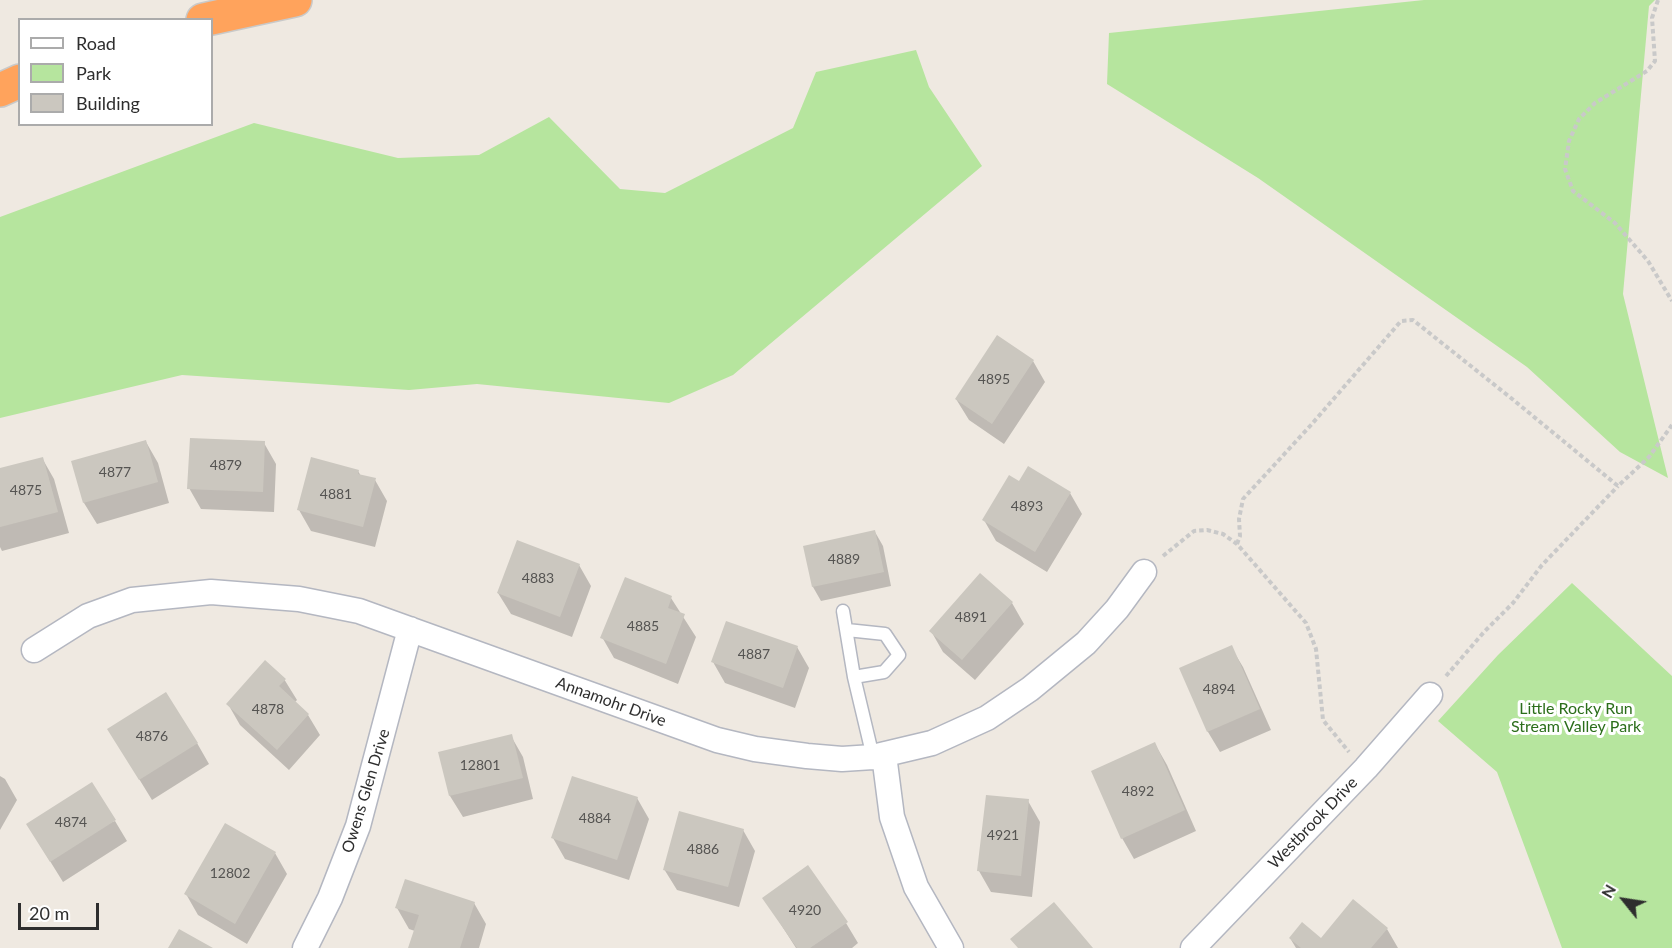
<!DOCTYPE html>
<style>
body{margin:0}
#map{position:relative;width:1672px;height:948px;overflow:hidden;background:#efe9e1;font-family:Lato,sans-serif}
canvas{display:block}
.legend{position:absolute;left:18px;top:18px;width:195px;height:108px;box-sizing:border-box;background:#fff;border:2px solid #ababab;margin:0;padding:8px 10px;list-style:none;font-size:18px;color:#2e2e2e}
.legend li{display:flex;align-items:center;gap:12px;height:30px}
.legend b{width:30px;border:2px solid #ababab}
.north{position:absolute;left:1594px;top:870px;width:60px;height:60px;-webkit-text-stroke:4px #fff;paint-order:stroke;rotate:300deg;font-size:16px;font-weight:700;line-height:24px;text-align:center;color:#2e2e2e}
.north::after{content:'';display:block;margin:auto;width:21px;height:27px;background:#2e2e2e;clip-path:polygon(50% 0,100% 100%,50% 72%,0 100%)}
.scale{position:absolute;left:18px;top:903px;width:81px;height:27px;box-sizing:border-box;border:3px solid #2e2e2e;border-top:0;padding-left:8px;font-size:18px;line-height:21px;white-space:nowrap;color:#2e2e2e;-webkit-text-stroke:4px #fff;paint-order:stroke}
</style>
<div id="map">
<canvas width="1672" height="948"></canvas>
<ul class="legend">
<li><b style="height:8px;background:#fff"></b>Road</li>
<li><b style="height:16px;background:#b6e59e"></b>Park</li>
<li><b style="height:16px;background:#cbc7bf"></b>Building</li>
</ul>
<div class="north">N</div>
<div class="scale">20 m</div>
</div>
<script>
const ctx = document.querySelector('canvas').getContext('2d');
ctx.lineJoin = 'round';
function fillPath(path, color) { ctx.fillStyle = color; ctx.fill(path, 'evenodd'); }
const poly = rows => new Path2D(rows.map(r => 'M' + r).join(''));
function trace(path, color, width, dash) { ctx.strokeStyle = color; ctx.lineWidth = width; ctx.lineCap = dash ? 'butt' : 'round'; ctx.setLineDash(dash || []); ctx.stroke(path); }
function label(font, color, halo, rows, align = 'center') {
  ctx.font = font + ' Lato,sans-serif'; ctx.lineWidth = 6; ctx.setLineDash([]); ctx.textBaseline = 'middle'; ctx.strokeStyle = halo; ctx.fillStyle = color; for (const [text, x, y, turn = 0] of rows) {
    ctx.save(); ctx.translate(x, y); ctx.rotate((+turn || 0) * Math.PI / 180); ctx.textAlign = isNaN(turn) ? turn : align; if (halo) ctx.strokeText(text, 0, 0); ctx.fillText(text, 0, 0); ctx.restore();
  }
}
fillPath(poly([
 [1424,0,1655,0,1649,6,1623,294,1668,478,1620,452,1527,367,1258,178,1107,84,1109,33],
 [916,50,929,87,982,166,733,375,669,403,477,384,409,390,182,375,0,418,0,217,254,123,398,158,479,155,549,117,620,189,665,193,793,128,816,72],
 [1572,583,1672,676,1672,948,1562,948,1497,772,1438,721,1498,655]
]), '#b6e59e');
fillPath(poly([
 [1033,361,1045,382,1004,444,969,420,956,399],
 [146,442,158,463,169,503,97,524,84,503,73,462],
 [264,443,276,464,274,512,201,509,189,488],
 [42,458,54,479,69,533,2,551,0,547,0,470],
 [358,471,361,476,375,480,387,501,375,547,311,531,299,510],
 [1019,483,1070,493,1082,514,1047,572,996,541,984,520],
 [875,532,883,546,891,586,821,601,813,587,805,547],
 [579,565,591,586,572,637,511,614,498,593],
 [980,575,1012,603,1024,624,975,680,943,652,931,631],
 [671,598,696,637,678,684,614,658,602,637],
 [797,647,809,668,795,708,725,683,713,662],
 [1231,647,1243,667,1271,730,1220,752,1208,732,1181,669],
 [284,679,297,700,295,702,308,715,320,735,289,770,240,725,228,704],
 [109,730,197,743,209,764,152,800],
 [511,736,523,757,533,799,463,817,450,796,440,753],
 [1155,744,1167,765,1196,831,1134,859,1122,838],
 [0,776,5,779,17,800,0,830],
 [637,798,649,819,629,880,565,859,553,838],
 [1028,801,1040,822,1032,897,991,892,979,871],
 [115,821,127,841,63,882,40,845],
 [743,830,755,851,739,907,677,890,664,869],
 [275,853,287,874,247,944,198,915,186,894],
 [764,898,846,923,858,943,852,948,796,948],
 [474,903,486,924,479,948,409,948,415,931,409,929,397,908],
 [1387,929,1398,948,1296,948,1290,938,1321,940]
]), '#0003');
fillPath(poly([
 [997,335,1034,360,992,424,955,399],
 [190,438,265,441,263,492,187,489],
 [146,440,158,482,83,503,71,461],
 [43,457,58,512,0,527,0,468],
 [311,457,359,470,358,474,376,478,363,527,297,510],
 [1028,466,1071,492,1035,552,982,520,1009,475,1019,481],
 [875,530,884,572,812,587,803,546],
 [517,540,580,564,560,617,497,593],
 [980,573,1013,602,962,660,929,631],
 [625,577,672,596,668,608,685,614,666,664,600,638],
 [726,621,798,646,783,688,711,662],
 [1232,645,1260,709,1207,732,1179,668],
 [265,660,286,679,279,686,309,714,277,750,226,704],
 [166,692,198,743,139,780,107,729],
 [512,734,523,778,449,796,438,752],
 [1155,742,1185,810,1121,839,1091,771],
 [572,776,638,797,617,860,551,838],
 [92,782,116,820,50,862,26,824],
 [986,795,1029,799,1021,876,977,871],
 [679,811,744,829,728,887,663,870],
 [225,823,276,852,235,924,184,894],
 [808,865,848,922,810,948,797,948,762,898],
 [405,879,475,902,460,948,408,948,419,915,395,908],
 [1353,899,1388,928,1371,948,1301,948,1289,938,1302,922,1321,938],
 [1054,902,1093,948,1018,948,1010,939],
 [179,929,213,948,168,948]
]), '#cbc7bf');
const lane = poly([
 [843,611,854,677,873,757],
 [847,630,885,634,899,655,884,672,854,677]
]);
const street = poly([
 [34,650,88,616,132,600,211,592,299,599,359,611,717,740,755,749,807,756,842,759,873,757,932,743,987,718,1030,689,1086,643,1117,609,1144,572],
 [884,755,892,817,916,887,951,948],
 [305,948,330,898,358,826,410,629],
 [1193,948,1366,768,1430,695]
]);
const highway = poly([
 [203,20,295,0],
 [0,90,20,81]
]);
trace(lane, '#b4b7c1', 15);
trace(street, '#b4b7c1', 27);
trace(highway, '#c9c9c9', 36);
trace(poly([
 [1658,0,1652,18,1655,61,1647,71,1595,103,1579,119,1569,141,1565,169,1573,191,1615,223,1648,261,1672,301],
 [1237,544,1240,536,1239,519,1243,499,1311,425,1401,321,1413,320,1511,398,1618,486,1649,457,1672,425],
 [1163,556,1194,531,1207,530,1223,534,1237,544,1306,623,1316,649,1323,720,1349,752],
 [1446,676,1484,632,1513,603,1542,565,1618,486]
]), '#c9c9c9', 4, [4.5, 3]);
trace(lane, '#fff', 12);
trace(street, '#fff', 24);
trace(highway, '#ffa35c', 33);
label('14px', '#555452', null, [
 ["4895",994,379],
 ["4879",226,465],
 ["4877",115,472],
 ["4875",26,490],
 ["4881",336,494],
 ["4893",1027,506],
 ["4889",844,559],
 ["4883",538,578],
 ["4891",971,617],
 ["4885",643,626],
 ["4887",754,654],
 ["4894",1219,689],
 ["4878",268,709],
 ["4876",152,736],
 ["12801",480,765],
 ["4892",1138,791],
 ["4884",595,818],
 ["4874",71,822],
 ["4921",1003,835],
 ["4886",703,849],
 ["12802",230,873],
 ["4920",805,910]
]);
label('16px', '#2e2e2e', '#fff', [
 ["Annamohr Drive",611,702,20],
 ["Owens Glen Drive",366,791,-73],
 ["Westbrook Drive",1313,823,-46]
]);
label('16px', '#2c6e1b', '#fff', [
 ["Little Rocky Run",1576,709],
 ["Stream Valley Park",1576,727]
]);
</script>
